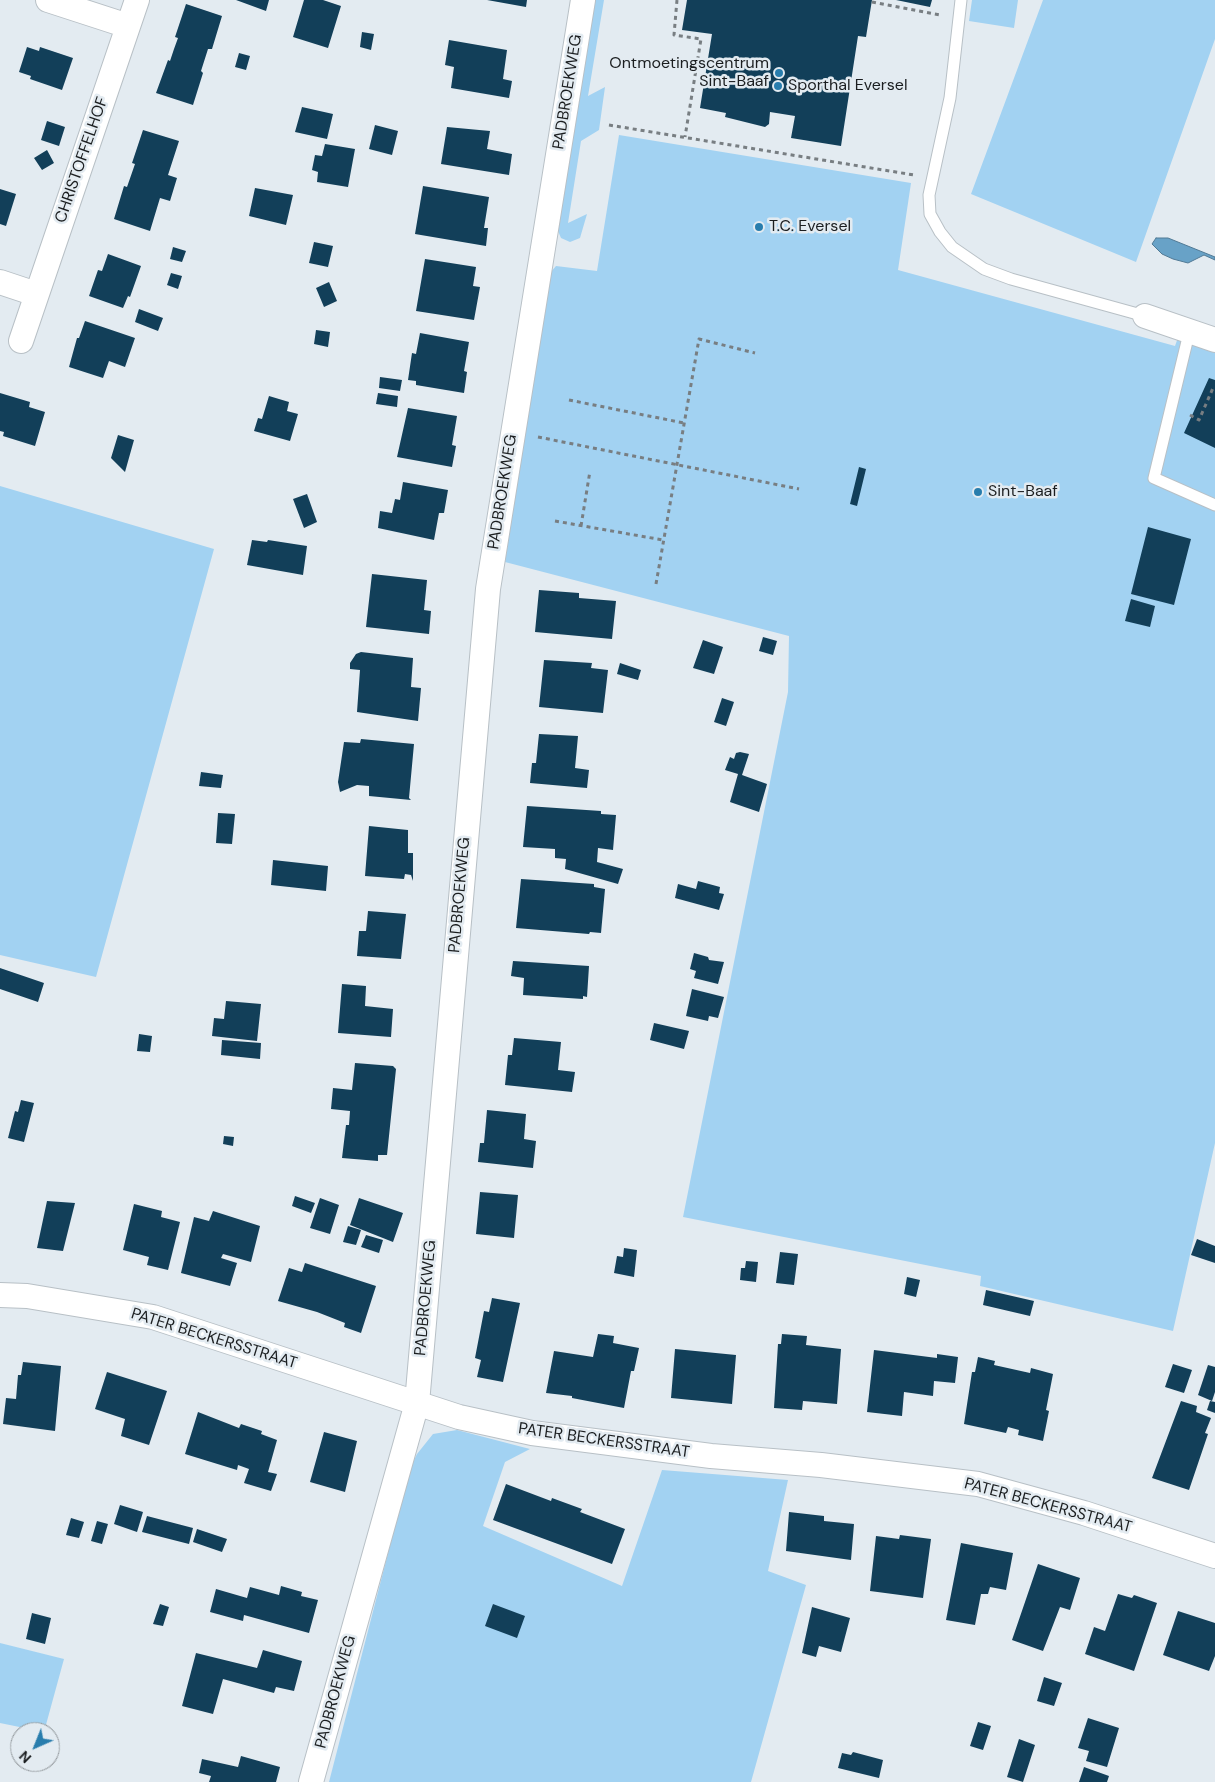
<!DOCTYPE html>
<style>
body{margin:0}
#map{position:relative;width:1215px;height:1782px;overflow:hidden;background:#e3ebf1;font-family:"DM Sans",sans-serif}
canvas{display:block}
.north{position:absolute;left:10px;top:1722px;width:50px;height:50px;box-sizing:border-box;background:#e3ebf1;border:1px solid #93999d;border-radius:50%;rotate:224deg;font-size:14px;font-weight:700;line-height:20px;text-align:center;color:#1b1e20}
.north::after{content:'';display:block;margin:auto;width:18px;height:22px;background:#287dad;clip-path:polygon(50% 0,100% 100%,50% 72%,0 100%)}
</style>
<div id="map">
<canvas width="1215" height="1782"></canvas>
<div class="north">N</div>
</div>
<script>
const ctx = document.querySelector('canvas').getContext('2d');
ctx.lineJoin = 'round';
function fillPath(path, color) { ctx.fillStyle = color; ctx.fill(path, 'evenodd'); }
const poly = rows => new Path2D(rows.map(r => 'M' + r).join(''));
function trace(path, color, width, dash) { ctx.strokeStyle = color; ctx.lineWidth = width; ctx.lineCap = dash ? 'butt' : 'round'; ctx.setLineDash(dash || []); ctx.stroke(path); }
function label(font, color, halo, rows, align = 'center') {
  ctx.font = font + ' "DM Sans",sans-serif'; ctx.lineWidth = 5; ctx.setLineDash([]); ctx.textBaseline = 'middle'; ctx.strokeStyle = halo; ctx.fillStyle = color; for (const [text, x, y, turn = 0] of rows) {
    ctx.save(); ctx.translate(x, y); ctx.rotate((+turn || 0) * Math.PI / 180); ctx.textAlign = isNaN(turn) ? turn : align; if (halo) ctx.strokeText(text, 0, 0); ctx.fillText(text, 0, 0); ctx.restore();
  }
}
fillPath(poly([
 [595,0,604,0,588,96,605,87,599,130,581,141,568,223,587,214,580,238,570,242,561,238,558,231],
 [972,0,1018,0,1014,28,969,21],
 [1043,0,1215,0,1215,39,1136,262,971,194],
 [619,135,911,183,898,270,1175,346,1180,332,1215,347,1215,1143,1173,1331,980,1286,981,1276,683,1217,788,692,789,636,505,562,550,273,556,266,597,271],
 [0,486,214,549,96,977,0,955],
 [457,1430,530,1449,505,1462,483,1526,622,1586,662,1470,788,1480,768,1571,806,1585,751,1782,329,1782,410,1468,417,1454,433,1434],
 [0,1643,64,1659,44,1732,0,1723]
]), '#a2d2f2');
const water = poly([
 [1156,238,1168,238,1215,257,1215,260,1204,255,1188,263,1173,259,1162,254,1152,244,1156,238]
]);
fillPath(water, '#68a2c7');
trace(water, '#517a95', 1);
fillPath(poly([
 [236,0,269,0,266,11],
 [304,0,323,0,341,6,328,48,293,37],
 [487,0,527,0,526,7],
 [687,0,872,0,866,37,858,36,841,146,791,138,795,116,770,112,769,124,765,127,725,117,726,113,700,108,712,34,682,30],
 [896,0,932,0,930,7],
 [186,4,222,16,212,49,208,49,201,71,203,73,193,105,156,93,168,60,170,61,174,49,178,38,175,37],
 [362,32,374,34,371,50,360,47],
 [449,40,507,50,503,79,512,81,509,98,451,88,454,67,445,65],
 [27,47,39,51,40,47,73,58,62,90,30,79,31,76,19,72],
 [239,53,250,56,246,70,235,67],
 [302,107,333,114,327,139,295,132],
 [47,121,65,127,59,146,41,140],
 [375,125,398,131,392,155,369,149],
 [447,127,490,131,487,149,512,154,509,175,441,164],
 [143,130,179,141,168,175,177,178,170,201,160,198,150,231,114,219,124,186,127,187,135,164,132,163],
 [325,144,355,149,348,187,317,182,318,172,312,170,315,155,322,156],
 [47,150,54,163,42,170,34,158],
 [423,186,489,197,484,228,488,228,486,246,415,234],
 [255,188,293,195,286,225,249,216],
 [0,189,16,194,6,226,0,224],
 [314,242,333,246,328,267,309,263],
 [173,247,186,251,182,262,170,259],
 [108,254,141,266,130,297,128,296,123,308,89,296,98,270,102,271],
 [425,259,476,267,473,286,480,287,474,320,416,311],
 [171,273,182,276,178,289,167,285],
 [329,282,337,301,324,307,316,288],
 [139,309,163,318,158,331,135,322],
 [85,321,135,338,125,367,109,361,103,378,69,367,77,338,79,338],
 [316,330,330,332,328,347,314,344],
 [420,333,469,342,464,371,467,372,464,393,416,385,416,381,408,380,412,353,416,354],
 [380,377,402,380,400,391,379,388],
 [1209,378,1215,380,1215,448,1184,433],
 [0,393,30,402,29,407,45,412,35,446,3,436,4,432,0,431],
 [378,393,398,396,397,407,376,404],
 [269,396,289,402,287,411,298,414,290,441,254,431,258,418,262,419],
 [408,408,457,416,452,445,456,446,452,467,397,457],
 [118,435,134,440,125,472,111,458],
 [859,467,866,469,857,506,850,504],
 [403,482,448,490,444,513,439,513,434,540,378,528,380,511,392,513,395,499,400,500],
 [307,494,317,522,304,528,293,499],
 [1148,527,1191,539,1174,605,1131,594],
 [252,540,267,542,268,540,307,546,303,575,247,565],
 [372,574,427,580,424,610,431,611,429,634,366,627],
 [539,590,579,593,579,598,616,601,612,639,535,632],
 [1131,599,1155,606,1150,627,1125,621],
 [763,637,777,641,773,655,759,651],
 [703,640,723,647,714,674,693,668],
 [361,652,413,658,411,687,421,688,418,721,357,712,360,670,350,669,350,663,356,654],
 [544,660,592,663,591,668,608,670,603,713,539,707],
 [620,663,641,670,638,680,617,674],
 [722,698,734,702,726,726,714,722],
 [539,734,578,736,575,768,589,770,587,788,530,783,532,763,536,763],
 [361,739,414,744,409,798,411,800,369,796,369,786,357,785,340,792,338,782,344,742,360,743],
 [740,752,749,754,742,775,767,784,759,812,730,802,738,774,725,770,730,757,734,759,736,753],
 [201,772,223,775,221,788,199,786],
 [527,806,601,811,601,814,616,815,613,850,598,848,597,862,623,869,618,884,565,869,566,859,555,858,555,849,523,847],
 [218,813,235,814,232,844,216,843],
 [369,826,408,830,408,853,413,853,413,881,411,875,405,874,404,879,365,876],
 [273,860,328,866,326,891,271,885],
 [521,879,594,884,594,887,605,889,601,933,590,932,589,934,516,928],
 [698,881,720,887,719,893,724,894,719,910,675,898,678,884,696,889],
 [368,911,406,914,401,959,357,956,359,931,366,931],
 [694,953,708,957,709,960,724,962,718,984,694,978,696,971,690,969],
 [513,961,589,966,587,997,583,996,583,999,523,995,524,978,511,976],
 [0,968,44,983,38,1002,0,989],
 [342,984,366,986,365,1006,393,1009,391,1037,338,1033],
 [692,989,724,997,718,1018,709,1016,708,1021,686,1016],
 [226,1001,261,1004,257,1041,212,1036,214,1018,224,1019],
 [654,1023,689,1031,684,1049,650,1040],
 [139,1034,152,1036,150,1052,137,1051],
 [514,1038,561,1042,558,1070,575,1072,572,1092,505,1085,508,1055,512,1055],
 [222,1040,261,1043,260,1059,221,1055],
 [355,1063,393,1066,396,1069,387,1155,378,1155,378,1161,342,1158,346,1125,349,1125,350,1111,331,1109,333,1088,352,1090],
 [21,1100,34,1103,24,1142,8,1138,15,1111,18,1112],
 [487,1110,526,1114,524,1139,536,1141,533,1168,478,1162,480,1143,484,1143],
 [224,1136,234,1137,233,1146,223,1144],
 [480,1192,518,1195,514,1238,476,1234],
 [295,1196,315,1203,311,1213,292,1206],
 [320,1198,339,1205,330,1234,310,1228],
 [359,1198,403,1213,393,1242,350,1225],
 [47,1201,75,1203,63,1251,37,1248],
 [134,1204,162,1211,161,1217,180,1222,168,1270,147,1265,149,1257,123,1250],
 [213,1211,260,1226,251,1262,223,1254,221,1258,237,1263,230,1286,181,1273,194,1217,209,1221],
 [348,1226,361,1230,356,1245,343,1242],
 [366,1235,383,1240,379,1253,361,1247],
 [1197,1239,1215,1246,1215,1263,1191,1255],
 [624,1248,637,1250,634,1277,614,1273,617,1256,623,1257],
 [780,1252,798,1254,794,1285,776,1283],
 [746,1261,758,1262,756,1282,740,1280,741,1268,745,1268],
 [305,1263,376,1286,361,1333,344,1327,345,1323,317,1312,278,1301,289,1268,302,1272],
 [907,1277,920,1280,916,1297,904,1294],
 [986,1290,1034,1301,1030,1316,983,1305],
 [492,1298,520,1303,503,1382,477,1377,481,1360,475,1358,484,1311,489,1312],
 [598,1334,614,1336,613,1343,639,1348,634,1371,631,1371,624,1408,572,1398,572,1396,546,1393,554,1351,593,1357],
 [782,1334,807,1336,806,1345,841,1349,837,1404,803,1401,802,1410,774,1408,778,1344,781,1344],
 [675,1349,736,1355,732,1404,671,1398],
 [874,1350,937,1358,937,1354,958,1357,955,1383,934,1381,933,1396,904,1392,902,1416,867,1412],
 [978,1357,995,1361,994,1365,1030,1373,1031,1368,1053,1374,1046,1410,1049,1411,1043,1441,1018,1435,1019,1430,1008,1427,1006,1433,964,1424,972,1372,975,1372],
 [23,1362,61,1366,55,1431,3,1424,6,1398,16,1399,18,1375,21,1375],
 [1173,1364,1192,1370,1184,1393,1165,1387],
 [1208,1365,1215,1367,1215,1392,1212,1401,1198,1395],
 [107,1372,167,1391,149,1445,121,1436,125,1419,95,1409],
 [1181,1401,1197,1406,1196,1412,1211,1418,1205,1433,1208,1434,1189,1490,1152,1478],
 [1210,1401,1215,1402,1215,1413,1207,1410],
 [198,1412,239,1428,241,1424,262,1431,261,1434,277,1440,268,1472,277,1474,271,1491,244,1483,249,1469,238,1465,237,1470,185,1454],
 [324,1432,357,1441,345,1492,310,1482],
 [506,1484,551,1501,552,1498,582,1509,580,1512,625,1529,612,1564,493,1520],
 [120,1505,143,1512,137,1532,114,1524],
 [789,1512,824,1516,824,1521,854,1524,851,1560,786,1551],
 [147,1516,193,1528,189,1544,142,1532],
 [71,1518,84,1522,79,1538,66,1535],
 [97,1521,108,1524,102,1544,91,1541],
 [197,1529,227,1539,222,1552,193,1542],
 [900,1535,931,1539,923,1598,870,1591,876,1536,899,1539],
 [961,1543,1013,1553,1006,1590,990,1587,988,1594,981,1594,975,1625,946,1620],
 [1038,1564,1080,1578,1070,1610,1060,1607,1043,1651,1012,1640],
 [281,1586,302,1592,301,1596,318,1600,309,1633,244,1615,243,1621,210,1612,216,1589,247,1598,250,1587,279,1595],
 [1118,1594,1132,1598,1134,1595,1157,1603,1134,1671,1085,1654,1094,1627,1105,1631],
 [160,1604,169,1607,163,1626,153,1624],
 [493,1604,525,1616,517,1638,485,1626],
 [812,1607,850,1618,841,1652,819,1646,816,1657,802,1653],
 [1178,1611,1215,1623,1215,1656,1209,1671,1163,1655],
 [32,1613,51,1618,45,1644,26,1639],
 [263,1650,302,1661,294,1691,276,1687,274,1693,223,1679,213,1714,182,1706,196,1653,257,1668],
 [1044,1677,1062,1683,1054,1706,1037,1701],
 [1088,1718,1119,1728,1107,1767,1086,1761,1089,1751,1078,1748],
 [978,1722,991,1726,983,1750,970,1746],
 [1019,1739,1035,1745,1023,1782,1007,1777],
 [853,1752,883,1760,879,1778,838,1768,842,1753,851,1755],
 [241,1756,280,1767,276,1782,209,1782,211,1776,199,1773,202,1759,238,1767],
 [1084,1767,1109,1776,1107,1782,1079,1782]
]), '#123f59');
const service = poly([
 [961,0,950,98,929,195,930,214,940,232,952,247,984,269,1011,279,1145,316],
 [1190,329,1154,478,1215,505]
]);
const minor = poly([
 [48,0,128,26],
 [0,282,36,294],
 [1145,316,1215,340],
 [21,341,137,0],
 [0,1295,27,1296,153,1317,459,1417,532,1433,711,1456,821,1465,978,1484,1084,1513,1215,1556],
 [311,1782,417,1403,488,589,583,0]
]);
trace(service, '#b8c0c6', 13);
trace(minor, '#b8c0c6', 26);
trace(poly([
 [677,0,674,35,701,39,685,137],
 [872,2,940,15],
 [609,125,914,175],
 [569,400,684,423],
 [1190,415,1199,420,1213,388,1215,388],
 [538,437,799,489],
 [555,521,663,540],
 [581,526,590,471],
 [656,584,699,339,755,353]
]), '#787e82', 3, [4, 4]);
trace(service, '#fff', 11);
trace(minor, '#fff', 24);
for (const [x, y, r, color] of [
 [779,73,5,"#287dad"],
 [778,86,5,"#287dad"],
 [759,227,5,"#287dad"],
 [978,492,5,"#287dad"]
]) { const dot = new Path2D(); dot.arc(x, y, r, 0, 2 * Math.PI); ctx.fillStyle = color; ctx.fill(dot); trace(dot, '#e3ebf1', 2); }
label('16px', '#1b1e20', '#e3ebf1', [
 ["Ontmoetingscentrum",769,64,"right"],
 ["Sint-Baaf",769,82,"right"],
 ["Sporthal Eversel",788,86],
 ["T.C. Eversel",769,227],
 ["Sint-Baaf",988,492]
], 'left');
label('16px', '#1b1e20', '#e3ebf1', [
 ["PADBROEKWEG",568,92,-81],
 ["CHRISTOFFELHOF",82,160,-71],
 ["PADBROEKWEG",503,492,-81],
 ["PADBROEKWEG",460,895,-85],
 ["PADBROEKWEG",426,1298,-85],
 ["PATER BECKERSSTRAAT",214,1339,17],
 ["PATER BECKERSSTRAAT",604,1441,8],
 ["PATER BECKERSSTRAAT",1048,1506,15],
 ["PADBROEKWEG",336,1692,-75]
]);
</script>
